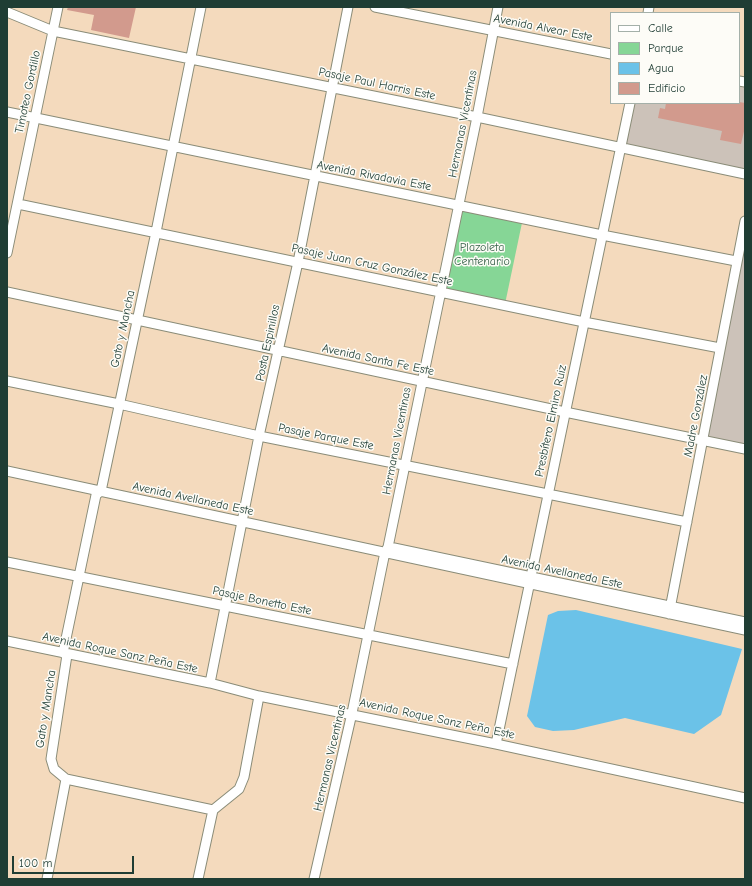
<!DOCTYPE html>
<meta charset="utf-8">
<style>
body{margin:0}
#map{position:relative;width:752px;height:886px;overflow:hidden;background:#f4dabd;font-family:"Comic Neue",sans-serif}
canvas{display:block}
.frame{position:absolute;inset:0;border:8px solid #1f3d34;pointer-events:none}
.legend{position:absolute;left:610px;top:12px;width:130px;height:92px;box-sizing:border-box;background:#fdfcf7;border:1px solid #a4b0a9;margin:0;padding:5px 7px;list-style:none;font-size:12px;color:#1f3d34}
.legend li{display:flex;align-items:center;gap:8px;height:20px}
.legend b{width:20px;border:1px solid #a4b0a9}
.scale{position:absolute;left:12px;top:856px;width:122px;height:18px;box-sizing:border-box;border:2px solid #1f3d34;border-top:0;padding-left:5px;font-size:12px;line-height:14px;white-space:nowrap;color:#1f3d34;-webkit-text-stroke:3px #fdfcf7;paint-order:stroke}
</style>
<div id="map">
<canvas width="752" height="886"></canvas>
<div class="frame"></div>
<ul class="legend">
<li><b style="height:5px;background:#fff"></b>Calle</li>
<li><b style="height:11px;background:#86d696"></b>Parque</li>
<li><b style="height:11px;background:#6bc2e8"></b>Agua</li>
<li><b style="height:11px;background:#d29a8d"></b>Edificio</li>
</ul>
<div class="scale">100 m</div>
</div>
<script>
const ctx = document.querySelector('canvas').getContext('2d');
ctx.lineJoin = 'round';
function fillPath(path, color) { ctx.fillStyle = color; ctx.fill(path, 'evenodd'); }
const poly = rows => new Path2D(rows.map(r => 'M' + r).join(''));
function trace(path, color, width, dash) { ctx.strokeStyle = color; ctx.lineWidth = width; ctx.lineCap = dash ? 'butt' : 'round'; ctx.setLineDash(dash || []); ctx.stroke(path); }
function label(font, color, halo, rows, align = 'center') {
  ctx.font = font + ' "Comic Neue",sans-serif'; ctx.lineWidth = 3; ctx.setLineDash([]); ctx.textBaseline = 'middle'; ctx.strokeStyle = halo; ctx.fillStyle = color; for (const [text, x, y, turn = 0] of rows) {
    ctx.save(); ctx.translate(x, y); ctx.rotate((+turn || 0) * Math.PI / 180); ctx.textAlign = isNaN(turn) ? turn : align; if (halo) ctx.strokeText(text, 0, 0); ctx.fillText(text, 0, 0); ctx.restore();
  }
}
fillPath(poly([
 [739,81,745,82,745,174,621,148,630,103,739,103],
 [745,221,745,449,704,440]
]), '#ccc2b9');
fillPath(poly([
 [459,205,523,218,505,304,441,292]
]), '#86d696');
fillPath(poly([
 [576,610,742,649,721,715,694,734,625,718,574,730,553,731,535,727,527,716,548,615,558,611]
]), '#6bc2e8');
fillPath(poly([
 [68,7,136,7,129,38,91,30,94,15,67,10],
 [739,102,745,103,745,127,741,144,720,140,722,131,658,118,660,108,665,109,666,103]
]), '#d29a8d');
const street = poly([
 [375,7,611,54],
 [7,12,53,31,477,117,745,174],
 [648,13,649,7],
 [739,81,745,82],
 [7,112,602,235,736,261],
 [18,204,584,322,720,348],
 [7,253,58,7],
 [7,292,565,412,745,449],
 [7,381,119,404,259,436,687,522],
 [7,471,745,630],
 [394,548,745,622],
 [7,562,513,664],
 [669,614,745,221],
 [7,641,210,683,259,696,496,744,745,798],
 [63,653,96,495,101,491,156,232,201,7],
 [210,683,259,436,298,262,348,7],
 [496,744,630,103],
 [66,779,213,810],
 [47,879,66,779,54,769,51,759,67,655],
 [198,879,213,810,239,789,244,777,259,696],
 [314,879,352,713,385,552,388,547,477,117,498,7]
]);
trace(street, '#8a8c78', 11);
trace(street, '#fff', 9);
label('12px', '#1f3d34', '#fdfcf7', [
 ["Avenida Alvear Este",543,28,11],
 ["Pasaje Paul Harris Este",377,84,12],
 ["Timoteo Gordillo",28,92,-78],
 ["Hermanas Vicentinas",463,124,-79],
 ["Avenida Rivadavia Este",374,176,11],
 ["Pasaje Juan Cruz González Este",372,265,12],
 ["Gato y Mancha",123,329,-78],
 ["Posta Espinillos",268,343,-78],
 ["Avenida Santa Fe Este",378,360,12],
 ["Madre González",696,416,-79],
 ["Presbítero Elmiro Ruiz",551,421,-78],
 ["Pasaje Parque Este",326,437,11],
 ["Hermanas Vicentinas",397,441,-79],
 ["Avenida Avellaneda Este",193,499,12],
 ["Avenida Avellaneda Este",562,572,12],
 ["Pasaje Bonetto Este",262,601,12],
 ["Avenida Roque Sanz Peña Este",120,653,12],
 ["Gato y Mancha",46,709,-81],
 ["Avenida Roque Sanz Peña Este",437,719,12],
 ["Hermanas Vicentinas",330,758,-77]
]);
label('12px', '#39634c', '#fdfcf7', [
 ["Plazoleta",482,248],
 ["Centenario",482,262]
]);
</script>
